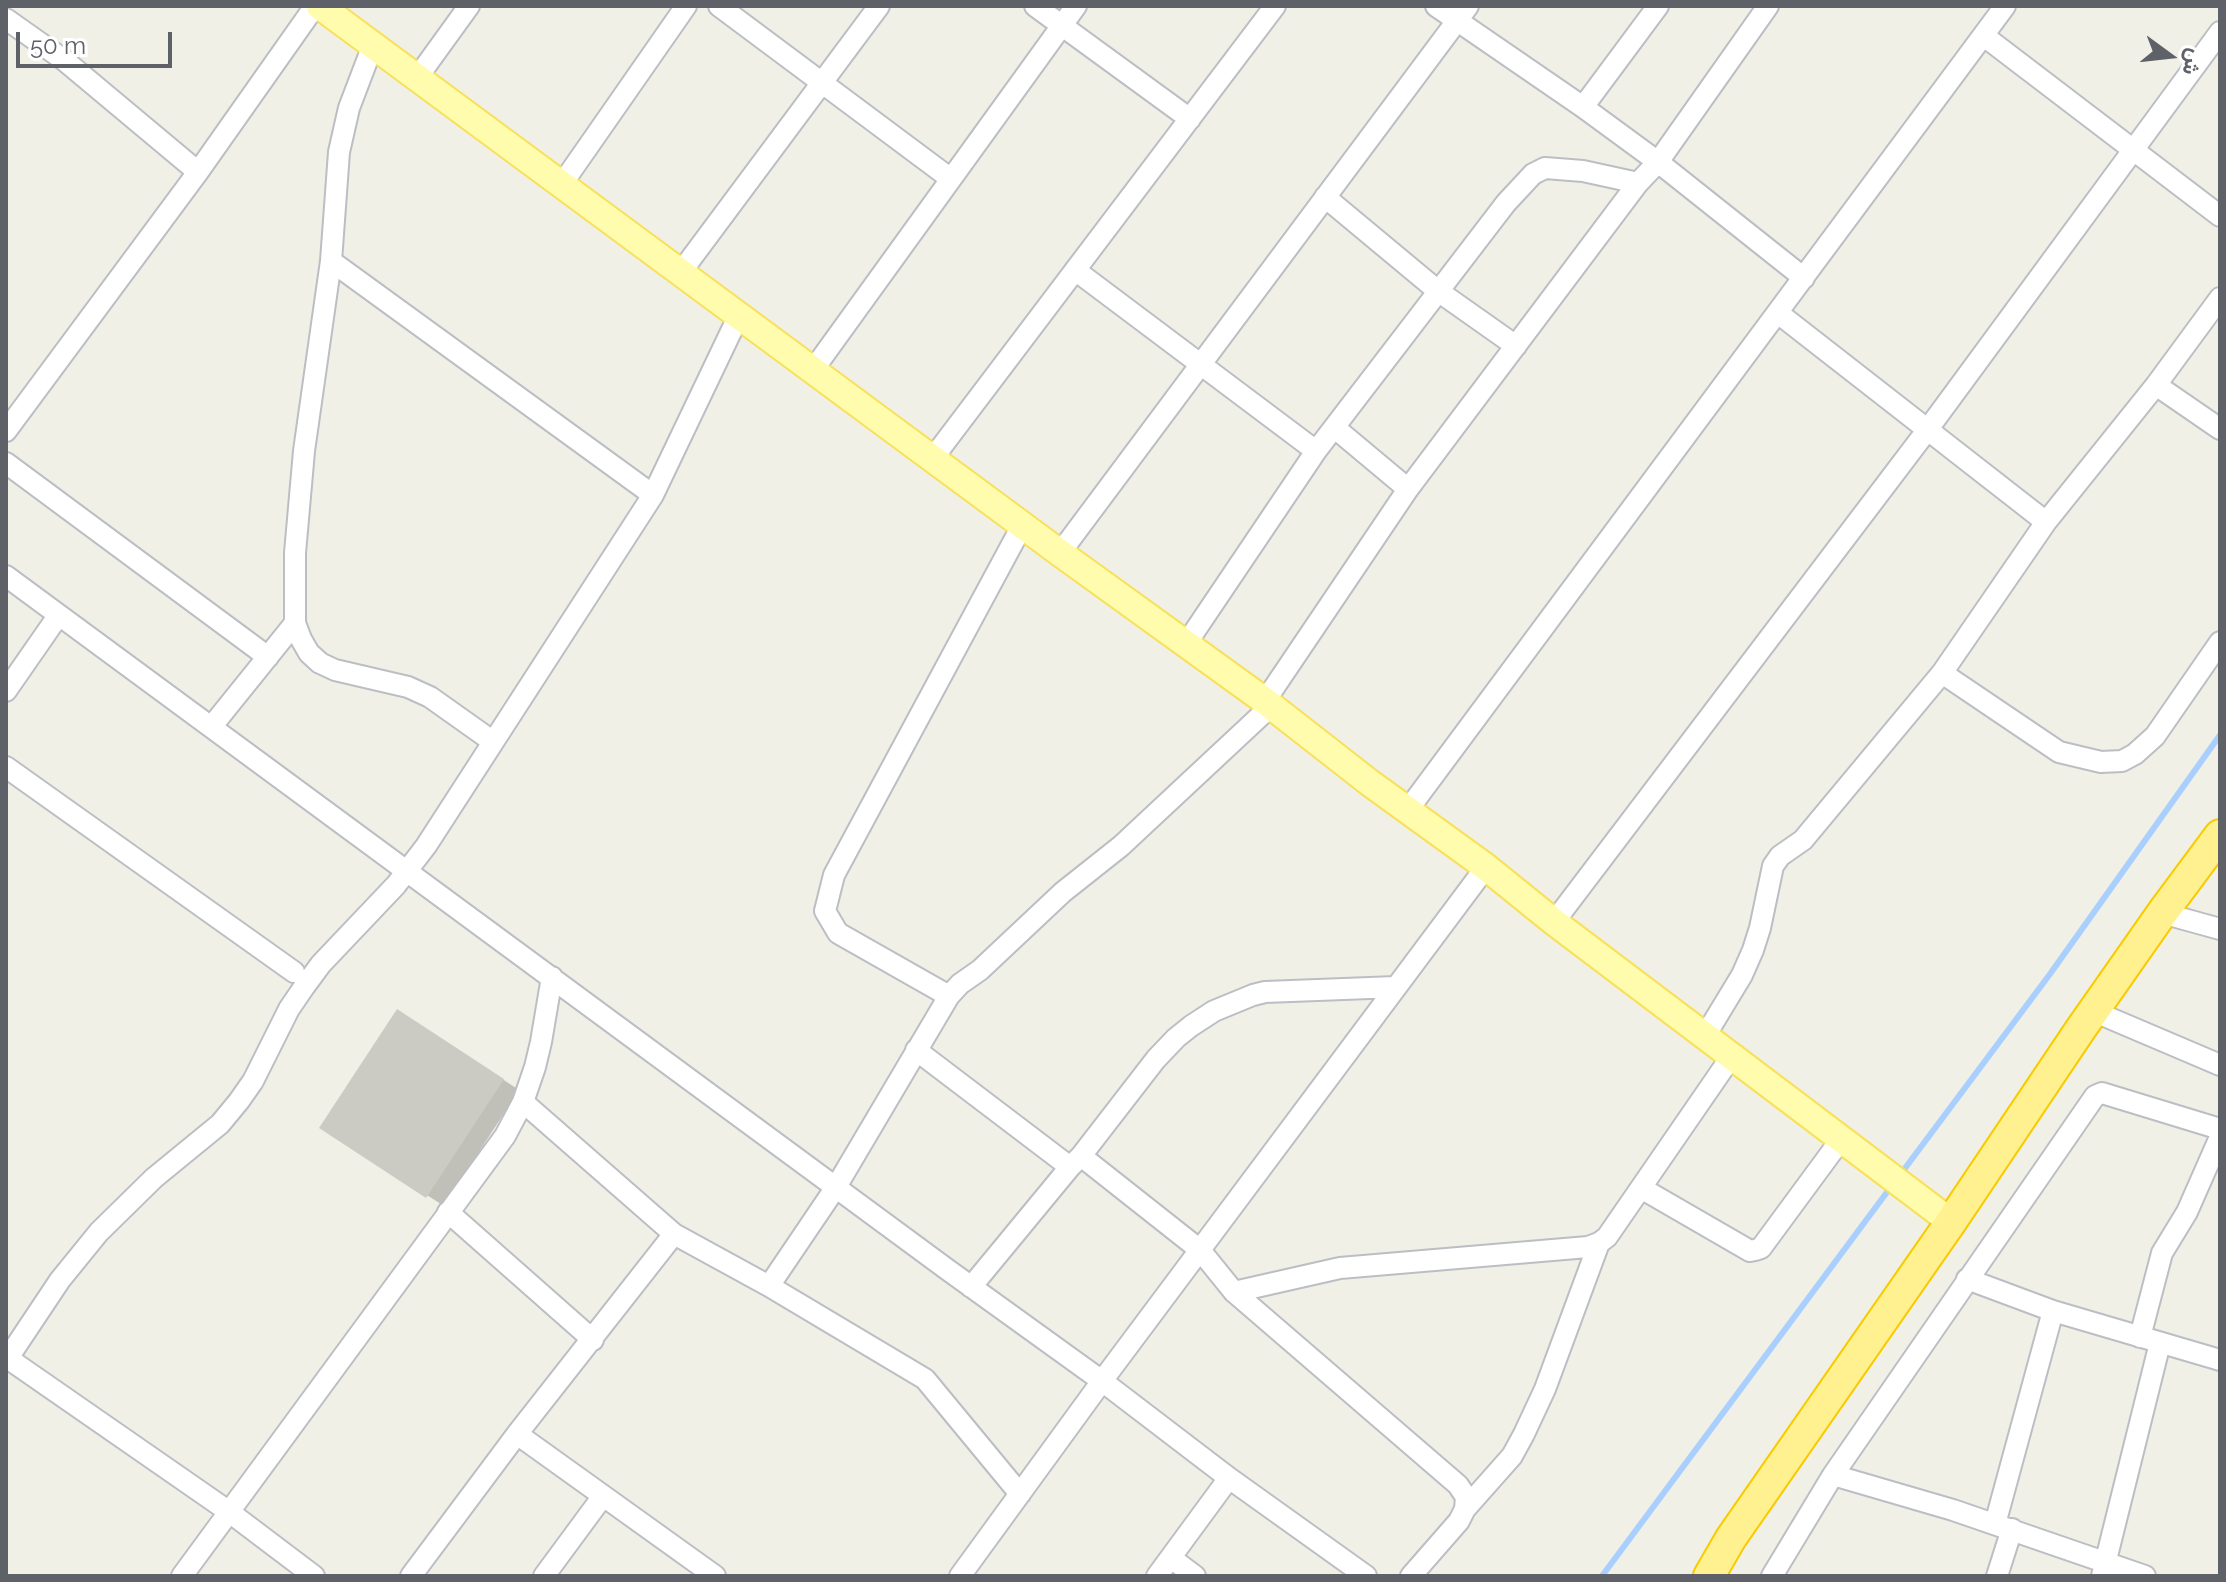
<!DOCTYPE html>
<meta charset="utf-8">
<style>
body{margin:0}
#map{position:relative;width:2226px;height:1582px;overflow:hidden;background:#f1f0e7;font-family:Raleway,Vazirmatn,sans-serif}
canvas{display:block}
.frame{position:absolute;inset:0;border:8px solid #5e6168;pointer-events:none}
.north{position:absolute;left:2130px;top:16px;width:80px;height:80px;-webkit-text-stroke:6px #fff;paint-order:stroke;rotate:105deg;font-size:22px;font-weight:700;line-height:32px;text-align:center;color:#5e6168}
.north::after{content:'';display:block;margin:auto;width:28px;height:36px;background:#5e6168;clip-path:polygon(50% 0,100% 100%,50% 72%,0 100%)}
.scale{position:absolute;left:16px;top:32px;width:156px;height:36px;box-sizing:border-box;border:4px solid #5e6168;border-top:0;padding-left:10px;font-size:24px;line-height:28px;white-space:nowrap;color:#5e6168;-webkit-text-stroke:6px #fff;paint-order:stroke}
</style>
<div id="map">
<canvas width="2226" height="1582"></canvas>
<div class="frame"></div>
<div class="north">ش</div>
<div class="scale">50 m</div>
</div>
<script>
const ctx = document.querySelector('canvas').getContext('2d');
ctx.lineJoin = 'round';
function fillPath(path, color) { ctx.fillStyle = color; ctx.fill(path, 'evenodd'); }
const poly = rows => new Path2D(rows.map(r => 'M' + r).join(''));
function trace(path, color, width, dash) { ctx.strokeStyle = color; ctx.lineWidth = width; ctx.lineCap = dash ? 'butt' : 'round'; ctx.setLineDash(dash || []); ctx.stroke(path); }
fillPath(poly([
 [414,1021,519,1090,444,1206,322,1128]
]), '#0003');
trace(poly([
 [1900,1175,2050,974,2220,735],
 [1602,1576,1893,1184]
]), '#a9cfff', 6);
fillPath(poly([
 [397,1009,504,1079,426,1198,319,1128]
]), '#cccbc3');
const minor = poly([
 [719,6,951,179],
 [1035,6,1190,119],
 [1436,6,1583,107,1658,162,1804,278],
 [6,19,64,60,198,172],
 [1984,36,2220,216],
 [373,45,349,108,339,152,331,261,304,451,295,553,295,623,301,639,309,653,320,663,335,670,408,687,430,697,492,741],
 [417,78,469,6],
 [1583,107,1658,6],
 [562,184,686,6],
 [1325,197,1438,291,1516,346],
 [331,261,653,495],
 [1075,270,1316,451],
 [681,272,879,6],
 [1778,313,2046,522],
 [813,370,1076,6],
 [2156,385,2220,429],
 [1335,428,1408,489],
 [6,431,198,172,315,6],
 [933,458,1275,6],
 [6,463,268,657],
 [1060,553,1468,6],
 [6,576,948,1270,1102,1381,1229,1478,1366,1576],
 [1186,644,1316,451,1506,203,1533,174,1545,168,1583,171,1638,183],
 [1942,673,2059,752,2101,762,2122,761,2135,754,2155,736,2220,642],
 [6,691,58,616],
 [1265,701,1408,489,1638,183,1658,162,1768,6],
 [212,726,295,623],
 [6,767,294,972],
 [1407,811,2005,6],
 [2162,913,2220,929],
 [1554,922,1928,429,2220,32],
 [949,996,838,933,825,911,834,875,1023,524],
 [2093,1011,2220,1065],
 [1705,1036,1742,975,1753,950,1760,928,1773,866,1780,856,1803,840,1942,673,2046,522,2156,385,2220,298],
 [916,1050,1070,1167],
 [523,1102,674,1234,769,1286,925,1379,1020,1494],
 [1081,1156,1200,1250,1234,1292,1340,1268,1588,1247,1599,1243,1607,1237,1731,1057],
 [1641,1188,1750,1251,1755,1250,1761,1248,1842,1138],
 [448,1212,593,1340],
 [1967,1279,2053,1311,2220,1360],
 [769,1286,836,1187,949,996,960,984,980,970,1063,892,1121,846,1271,706],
 [971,1287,1070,1167,1081,1156,1156,1059,1176,1038,1191,1026,1214,1011,1253,995,1265,992,1396,987],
 [1234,1292,1458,1485,1466,1497,1465,1509,1459,1521,1411,1576],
 [2140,1337,2162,1253,2187,1212,2220,1137],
 [6,1357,228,1511,314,1576],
 [6,1361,60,1280,99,1232,154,1178,220,1124,239,1101,253,1081,289,1009,304,987,321,964,396,885,426,846,653,495,739,315],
 [517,1434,715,1576],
 [1833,1475,1953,1510,2145,1576],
 [1465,1509,1512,1456,1524,1434,1545,1389,1599,1243],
 [1995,1524,2053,1311],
 [1171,1558,1195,1576],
 [182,1576,505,1136,523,1102,535,1067,541,1042,552,977],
 [411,1576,517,1434,674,1234],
 [544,1576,603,1496],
 [960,1576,1102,1381,1486,867],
 [1157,1576,1229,1478],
 [1772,1576,1833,1475,2095,1096,2102,1093,2220,1129],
 [1997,1576,2012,1529],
 [2102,1576,2160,1343]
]);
const major = poly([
 [320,6,1060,553,1265,701,1370,783,1486,867,1554,922,1951,1222]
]);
const highway = poly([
 [1709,1576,1731,1538,1951,1222,2080,1030,2162,913,2220,835]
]);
trace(minor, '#bbbec3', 24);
trace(major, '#f8e059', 30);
trace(highway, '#f8cb00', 34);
trace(minor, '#fff', 20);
trace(major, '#fffcae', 26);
trace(highway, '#fff190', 30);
</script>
